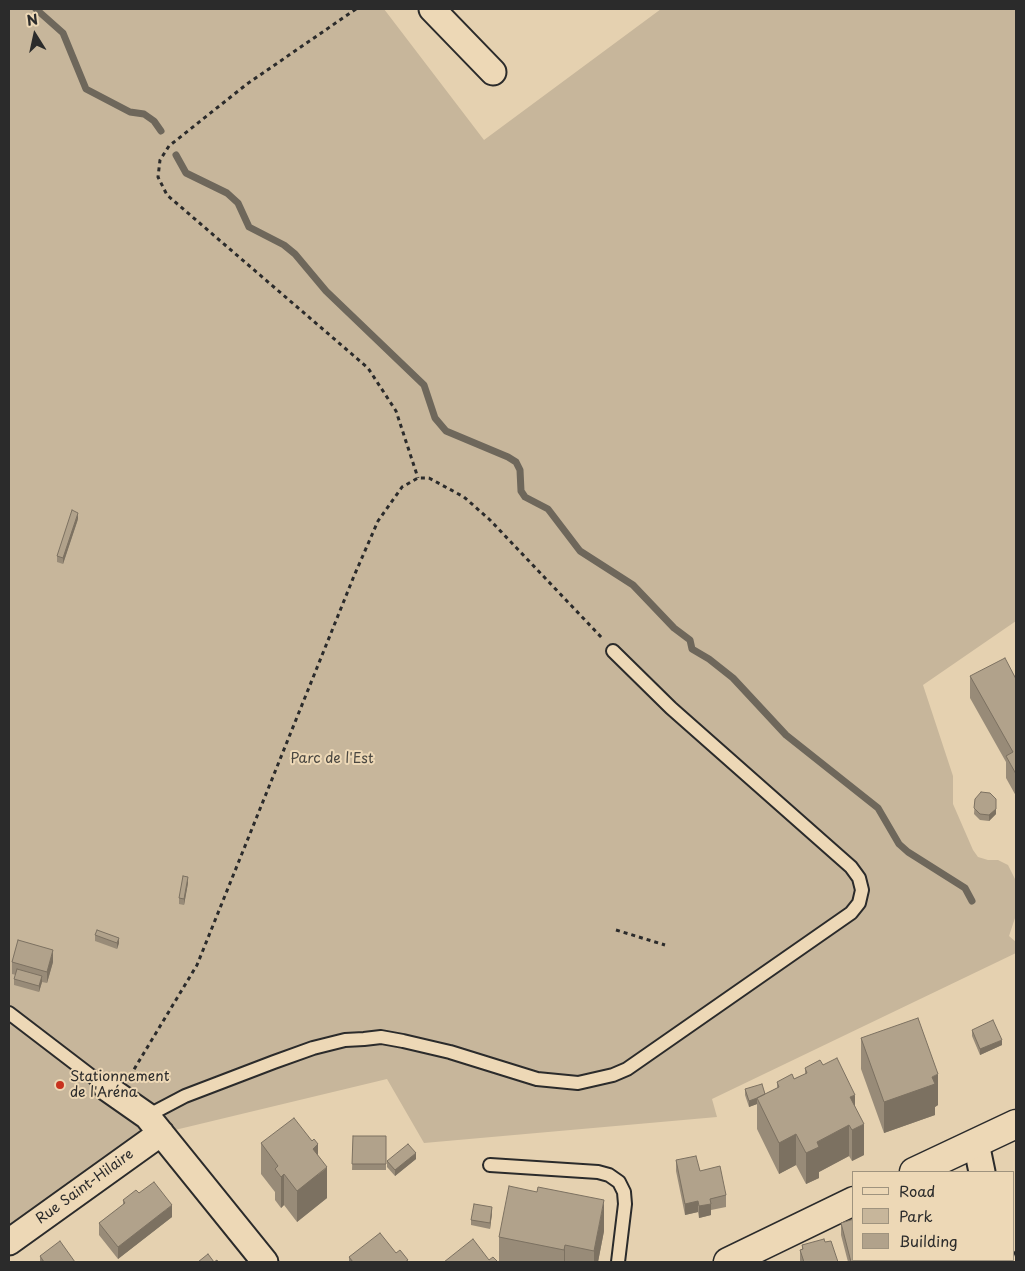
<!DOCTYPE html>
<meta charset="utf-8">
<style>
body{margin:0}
#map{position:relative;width:1025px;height:1271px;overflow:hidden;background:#e5d1b0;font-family:"Playpen Sans",sans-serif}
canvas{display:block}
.frame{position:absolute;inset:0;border:10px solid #2b2b2b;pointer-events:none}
.legend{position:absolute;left:852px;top:1171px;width:162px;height:90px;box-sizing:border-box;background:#edd8b6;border:1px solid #9f937e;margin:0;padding:6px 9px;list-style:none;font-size:15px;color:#2b2b2b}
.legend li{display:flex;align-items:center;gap:10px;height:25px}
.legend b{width:25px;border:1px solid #9f937e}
.north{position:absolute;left:10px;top:10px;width:50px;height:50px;-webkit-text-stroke:4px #edd8b6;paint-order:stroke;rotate:350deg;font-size:14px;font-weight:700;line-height:20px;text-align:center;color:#2b2b2b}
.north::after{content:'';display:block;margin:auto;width:18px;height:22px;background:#2b2b2b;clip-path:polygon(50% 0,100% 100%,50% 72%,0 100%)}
</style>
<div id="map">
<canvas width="1025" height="1271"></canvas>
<div class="frame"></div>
<ul class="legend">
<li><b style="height:6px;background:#edd8b6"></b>Road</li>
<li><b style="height:14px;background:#c7b69b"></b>Park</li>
<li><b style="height:14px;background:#b1a28b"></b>Building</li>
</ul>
<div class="north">N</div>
</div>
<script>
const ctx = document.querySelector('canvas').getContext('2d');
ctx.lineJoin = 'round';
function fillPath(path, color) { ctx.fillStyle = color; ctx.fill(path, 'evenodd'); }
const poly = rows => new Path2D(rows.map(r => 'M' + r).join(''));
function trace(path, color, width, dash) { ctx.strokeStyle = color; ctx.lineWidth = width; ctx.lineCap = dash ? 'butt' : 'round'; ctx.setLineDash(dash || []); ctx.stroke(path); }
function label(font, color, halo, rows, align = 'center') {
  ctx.font = font + ' "Playpen Sans",sans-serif'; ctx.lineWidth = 4; ctx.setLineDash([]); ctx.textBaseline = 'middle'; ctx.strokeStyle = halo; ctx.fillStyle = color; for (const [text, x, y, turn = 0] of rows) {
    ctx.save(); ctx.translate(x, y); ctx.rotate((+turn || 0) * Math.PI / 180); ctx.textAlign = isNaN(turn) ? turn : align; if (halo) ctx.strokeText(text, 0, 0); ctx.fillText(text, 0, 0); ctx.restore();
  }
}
fillPath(poly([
 [9,9,384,9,484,140,661,9,1016,9,1016,621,923,685,953,776,953,804,973,850,978,857,988,860,998,860,1008,865,1015,879,1016,915,1009,936,1016,942,1016,953,712,1099,717,1117,424,1143,387,1079,125,1142,102,1162,9,1227]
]), '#c7b69b');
trace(poly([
 [36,9,63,33,86,89,130,112,144,114,154,121,161,131],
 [176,155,186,173,227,193,238,203,249,227,284,245,295,254,326,291,424,385,435,418,446,431,508,457,516,462,520,470,521,491,525,497,548,509,580,551,633,585,674,628,690,640,692,649,709,659,733,678,786,735,878,808,899,844,908,852,965,888,972,901]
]), '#6e675b', 7);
const lane = poly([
 [9,1013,107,1088],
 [147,1116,185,1096,274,1062,313,1048,345,1040,364,1039,381,1037,403,1041,450,1052,537,1079,578,1083,613,1075,627,1069,851,913,859,903,862,890,859,878,851,867,671,708,613,651],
 [490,1165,598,1172,609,1175,619,1182,624,1192,625,1204,618,1262]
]);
const street = poly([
 [432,9,493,72],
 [107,1088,147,1116,265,1262],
 [976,1143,982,1172],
 [9,1242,161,1133],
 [1003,1260,1003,1262]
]);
const primary = poly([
 [914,1172,1016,1124],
 [728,1262,854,1201]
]);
trace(lane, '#2b2b2b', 16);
trace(street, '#2b2b2b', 29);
trace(primary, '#2b2b2b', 31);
trace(poly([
 [356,9,247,84,169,146,160,160,158,177,167,195,368,368,396,411,418,478],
 [616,930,665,945],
 [130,1076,197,965,354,576,378,521,402,487,418,478,429,478,464,497,490,520,603,639]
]), '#2b2b2b', 3, [4, 4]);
trace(lane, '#edd8b6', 12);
trace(street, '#edd8b6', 25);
trace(primary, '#edd8b6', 28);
fillPath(poly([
 [78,519,63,564,57,562,57,556],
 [970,676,1016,679,1016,796,1006,778,1006,762,970,698],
 [975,799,996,814,989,821,980,820,974,814],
 [188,883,184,905,179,904,179,898],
 [95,935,119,943,117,949,95,941],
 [12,962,53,962,47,983,42,982,39,992,14,985,14,979,16,975,12,974],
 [972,1030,1002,1045,980,1055,972,1036],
 [861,1038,938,1105,935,1107,935,1115,884,1133,861,1069],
 [823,1065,855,1106,864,1155,852,1161,849,1156,819,1172,819,1178,806,1184,796,1165,779,1174,757,1129,757,1104,749,1107,745,1095,745,1089,765,1094,777,1088,777,1082,794,1079,805,1074,805,1068],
 [353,1136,386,1136,386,1170,352,1170],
 [261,1143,318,1155,327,1198,297,1222,284,1205,281,1208,275,1200,275,1192,261,1174],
 [416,1159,395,1176,387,1167,387,1161],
 [676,1160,700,1171,726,1195,726,1207,711,1210,711,1215,699,1218,698,1212,685,1215,676,1171],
 [139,1193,172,1217,118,1259,99,1235,99,1223,123,1205,123,1200],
 [492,1213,490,1229,471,1225,471,1220],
 [841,1223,873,1260,873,1262,848,1262,841,1235],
 [604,1231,598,1262,499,1262,499,1237],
 [825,1242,838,1262,800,1262,800,1250,802,1250,802,1245],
 [396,1253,408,1262,349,1262,349,1257],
 [40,1256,75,1262,40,1262]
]), '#988b78');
fillPath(poly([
 [78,513,78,519,63,564,63,558],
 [996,799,996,814,989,821,989,815],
 [188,877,188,883,184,905,184,899],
 [119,938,119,943,117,949,117,943],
 [53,950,53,962,47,983,47,972],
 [42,976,42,982,39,992,39,986],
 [1002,1040,1002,1045,980,1055,980,1049],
 [938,1074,938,1105,935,1107,935,1115,884,1133,884,1102,932,1077],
 [855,1095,855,1126,850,1097],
 [757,1098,757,1104,749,1107,749,1101],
 [864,1124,864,1155,852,1161,852,1130],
 [849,1125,849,1156,819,1172,819,1178,806,1184,806,1153,817,1142],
 [796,1134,796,1165,779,1174,779,1143],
 [318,1144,318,1175,327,1167,327,1198,297,1222,297,1191,313,1149],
 [416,1153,416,1159,395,1176,395,1170],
 [284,1174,284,1205,281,1208,281,1177],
 [604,1200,604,1231,598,1262,594,1262,594,1251],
 [698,1201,698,1212,685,1215,685,1204],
 [711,1204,711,1215,699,1218,699,1206],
 [172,1205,172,1217,118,1259,118,1247],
 [492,1207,492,1213,490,1229,490,1223],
 [565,1245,565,1262,564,1262,564,1250]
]), '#7c7161');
const building = poly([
 [72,510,78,513,63,558,57,556,72,510],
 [1005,658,1016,679,1016,774,1006,756,1013,752,970,676,1005,658],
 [981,792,990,793,996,799,996,809,989,815,980,814,974,808,975,799,981,792],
 [183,876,188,877,184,899,179,898,183,876],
 [97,930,119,938,117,943,95,935,97,930],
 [18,940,53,950,47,972,12,962,18,940],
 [17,969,42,976,39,986,14,979,17,969],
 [918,1018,938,1074,932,1077,935,1084,884,1102,861,1038,918,1018],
 [993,1020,1002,1040,980,1049,972,1030,993,1020],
 [837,1058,855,1095,850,1097,864,1124,852,1130,849,1125,817,1142,819,1147,806,1153,796,1134,779,1143,757,1098,779,1087,777,1082,792,1074,794,1079,807,1073,805,1068,820,1060,823,1065,837,1058],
 [762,1084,765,1094,757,1098,749,1101,745,1089,762,1084],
 [294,1118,312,1141,314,1139,318,1144,313,1149,327,1167,297,1191,284,1174,281,1177,275,1169,278,1166,261,1143,294,1118],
 [353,1136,386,1136,386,1164,352,1164,353,1136],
 [408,1144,416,1153,395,1170,387,1161,408,1144],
 [696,1156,700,1171,720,1166,726,1195,710,1199,711,1204,699,1206,698,1201,685,1204,676,1160,696,1156],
 [154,1182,172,1205,118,1247,99,1223,125,1203,123,1200,136,1190,139,1193,154,1182],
 [509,1186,537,1192,538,1187,604,1200,594,1251,565,1245,564,1250,499,1237,509,1186],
 [474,1204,492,1207,490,1223,471,1220,474,1204],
 [854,1219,854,1260,870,1260,870,1262,851,1262,841,1223,854,1219],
 [380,1233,396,1253,400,1250,408,1260,405,1262,353,1262,349,1257,380,1233],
 [473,1239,489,1260,493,1257,498,1262,444,1262,473,1239],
 [824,1239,825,1242,831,1241,838,1262,804,1262,800,1250,803,1249,802,1245,824,1239],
 [60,1241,75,1262,44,1262,40,1256,60,1241],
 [208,1254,214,1262,217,1260,218,1262,198,1262,208,1254],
 [903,1260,958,1260,958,1262,904,1262,903,1260]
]);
fillPath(building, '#b1a28b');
trace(building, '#7c7161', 1);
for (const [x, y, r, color] of [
 [60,1085,5,"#c8321e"]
]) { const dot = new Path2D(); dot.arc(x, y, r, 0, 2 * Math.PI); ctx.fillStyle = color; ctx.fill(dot); trace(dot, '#edd8b6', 2); }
label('14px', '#4a4741', '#edd8b6', [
 ["Parc de l'Est",332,759]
]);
label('14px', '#2b2b2b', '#edd8b6', [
 ["Stationnement",70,1077],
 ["de l'Aréna",70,1093]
], 'left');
label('14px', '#2b2b2b', '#edd8b6', [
 ["Rue Saint-Hilaire",85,1187,-36]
]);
</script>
